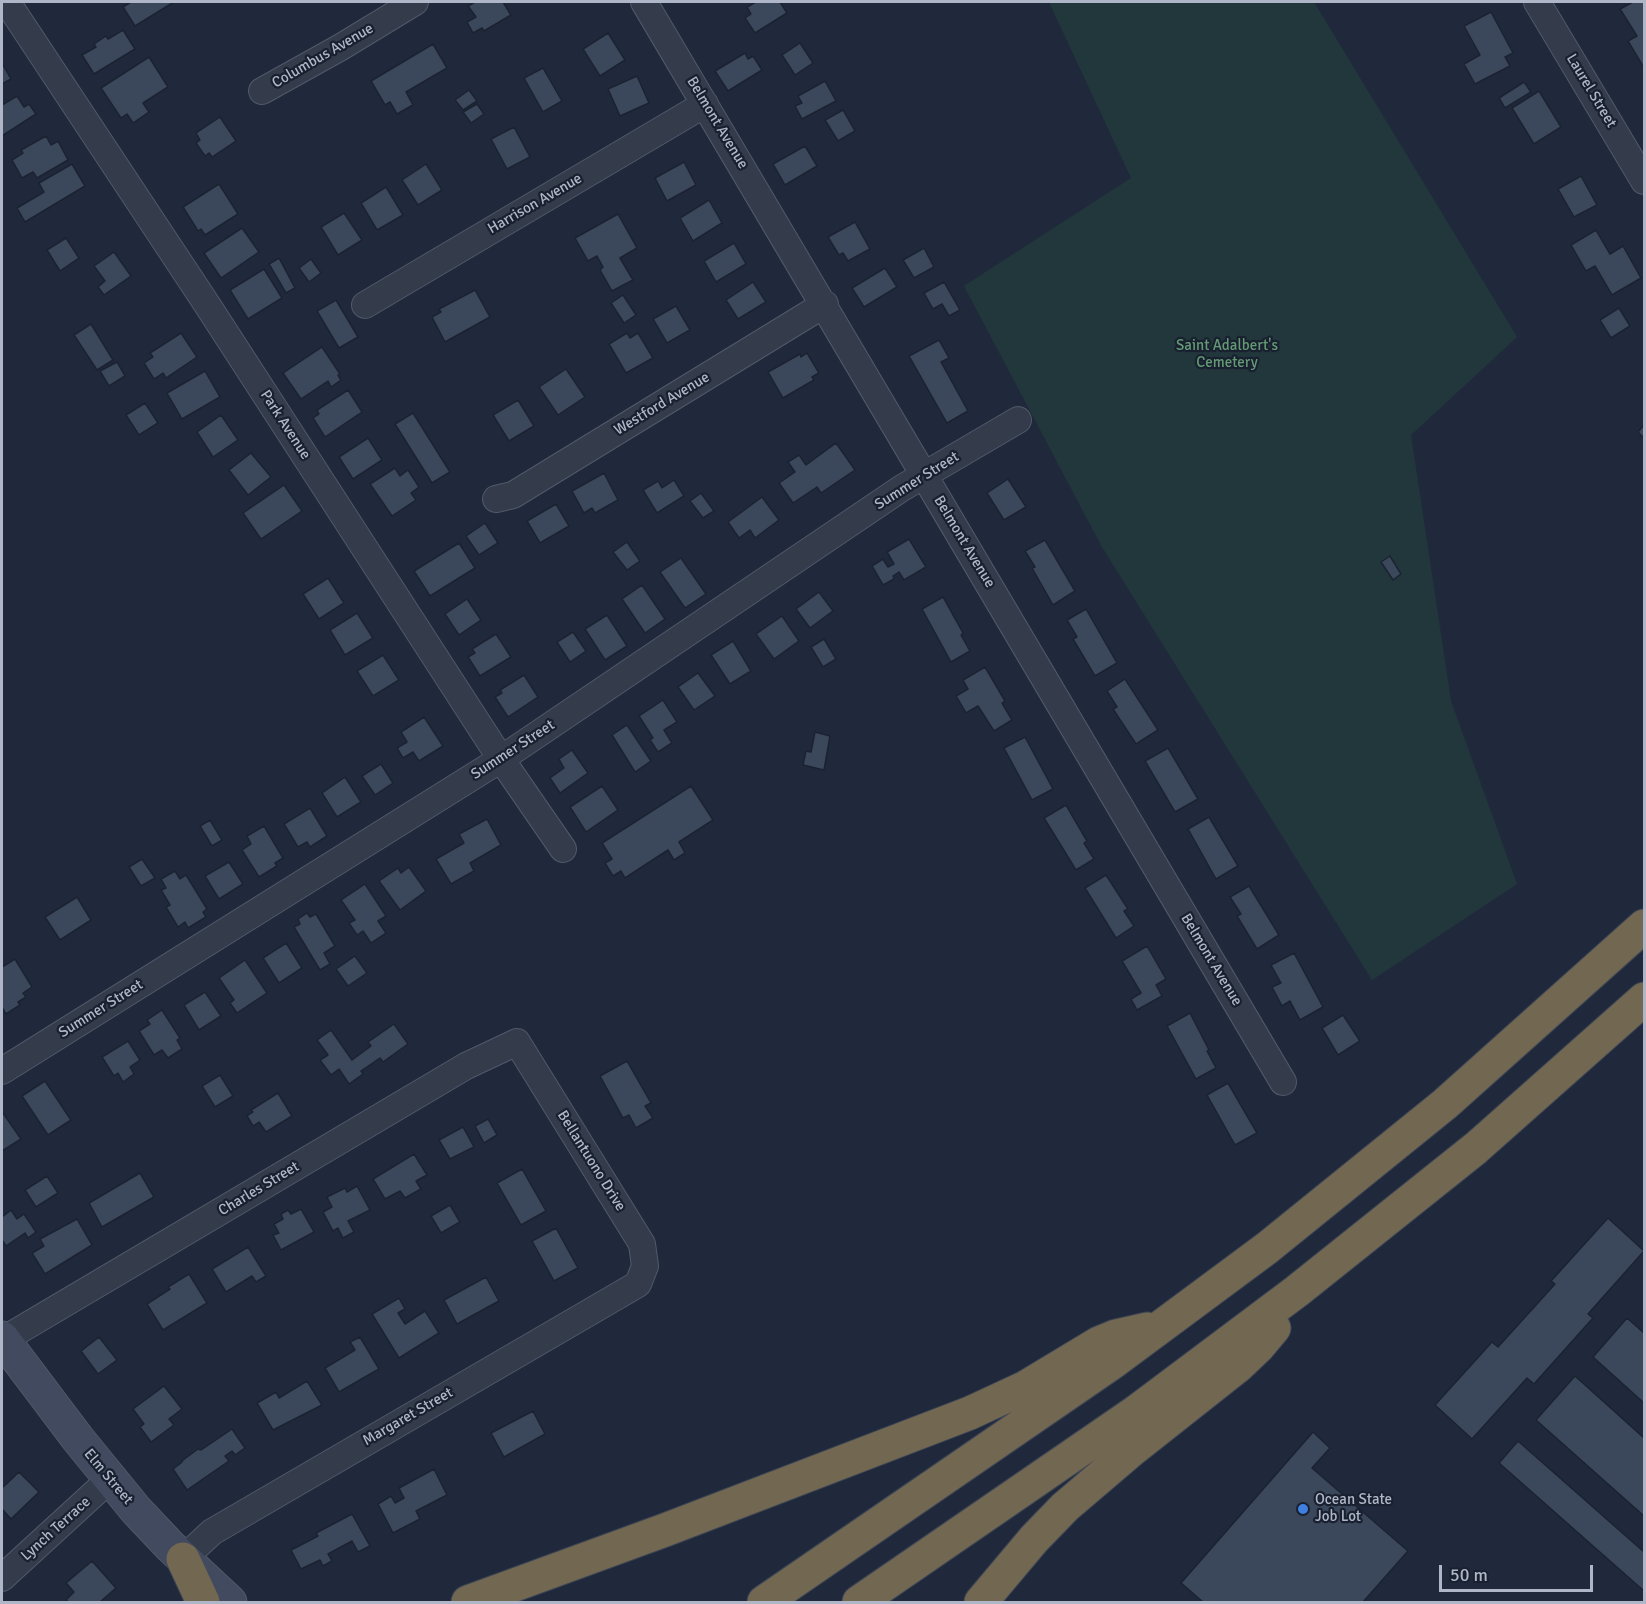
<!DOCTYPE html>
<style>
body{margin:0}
#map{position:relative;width:1646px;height:1604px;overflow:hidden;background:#20293b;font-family:Signika,sans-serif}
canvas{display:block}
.frame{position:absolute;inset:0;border:3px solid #aeb6c7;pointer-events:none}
.scale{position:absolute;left:1439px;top:1565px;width:154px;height:27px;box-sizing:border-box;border:3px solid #aeb6c7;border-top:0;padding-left:8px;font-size:18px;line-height:21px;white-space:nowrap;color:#aeb6c7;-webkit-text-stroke:4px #192130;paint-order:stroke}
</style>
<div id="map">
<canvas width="1646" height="1604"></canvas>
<div class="frame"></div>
<div class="scale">50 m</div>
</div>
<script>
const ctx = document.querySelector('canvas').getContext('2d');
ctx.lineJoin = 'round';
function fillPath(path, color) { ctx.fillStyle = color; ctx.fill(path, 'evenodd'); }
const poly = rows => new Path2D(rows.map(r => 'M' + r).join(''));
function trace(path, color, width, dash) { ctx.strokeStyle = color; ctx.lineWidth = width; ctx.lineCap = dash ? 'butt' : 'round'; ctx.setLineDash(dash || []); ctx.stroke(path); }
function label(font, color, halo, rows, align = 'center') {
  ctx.font = font + ' Signika,sans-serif'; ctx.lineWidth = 4.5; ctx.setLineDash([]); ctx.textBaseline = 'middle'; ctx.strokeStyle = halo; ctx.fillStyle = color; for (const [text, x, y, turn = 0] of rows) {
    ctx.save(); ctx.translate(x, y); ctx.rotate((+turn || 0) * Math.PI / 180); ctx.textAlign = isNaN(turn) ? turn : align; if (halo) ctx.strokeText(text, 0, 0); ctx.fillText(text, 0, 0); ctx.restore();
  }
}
fillPath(poly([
 [1049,2,1314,2,1517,337,1411,435,1451,701,1517,884,1372,980,1102,547,964,286,1131,178]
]), '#22373c');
const building = poly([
 [131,2,174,2,135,26,123,7,131,2],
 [475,2,503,2,511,15,484,31,482,28,473,33,467,22,476,17,468,6,475,2],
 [756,2,780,2,787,13,755,33,745,18,751,14,747,7,756,2],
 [1633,2,1644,2,1644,68,1628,41,1637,36,1620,9,1633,2],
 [1491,12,1513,53,1505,57,1510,66,1475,84,1464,64,1480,55,1464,26,1491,12],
 [123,30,135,49,94,74,82,55,96,47,94,44,106,36,108,39,123,30],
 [608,33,625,60,600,76,583,49,608,33],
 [800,43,813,63,795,75,782,55,800,43],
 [433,44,447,68,406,92,413,105,397,114,390,102,385,105,371,81,433,44],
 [745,53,748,59,753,56,762,70,728,91,715,71,745,53],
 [149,57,168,87,143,103,149,112,133,123,127,114,121,118,101,88,149,57],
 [2,63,11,79,2,84,2,63],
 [543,68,562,101,543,112,524,78,543,68],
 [637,76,649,103,620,116,608,89,637,76],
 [825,81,836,101,802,119,795,106,802,103,798,96,825,81],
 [1524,82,1531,92,1505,108,1499,98,1524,82],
 [469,90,477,101,463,110,455,100,469,90],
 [1539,91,1561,127,1534,144,1512,108,1539,91],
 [17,96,24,107,29,104,36,114,2,136,2,105,17,96],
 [477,104,484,114,471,123,463,112,477,104],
 [843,110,855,131,838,141,825,120,843,110],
 [220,117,236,141,212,157,209,153,205,156,196,143,200,140,196,133,220,117],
 [514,127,530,157,507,169,491,139,514,127],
 [46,136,51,145,58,141,68,160,37,178,33,172,22,178,12,160,23,153,21,150,46,136],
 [805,146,817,166,785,185,773,164,805,146],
 [684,162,696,185,667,201,655,178,684,162],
 [72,164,85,186,25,222,17,208,44,192,39,183,72,164],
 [426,164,442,190,418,205,402,180,426,164],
 [1581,176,1597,205,1574,217,1558,189,1581,176],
 [219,184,238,214,205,235,201,229,198,231,183,207,219,184],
 [386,187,403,215,377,230,361,203,386,187],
 [709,200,722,223,693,241,680,218,709,200],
 [344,213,362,240,338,255,321,227,344,213],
 [618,214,637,248,620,258,633,280,612,291,600,270,603,267,597,256,588,261,575,238,618,214],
 [855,222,870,249,848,261,843,253,839,255,828,237,855,222],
 [242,228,259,252,221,278,204,253,242,228],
 [1596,230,1610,254,1623,246,1641,278,1612,295,1595,266,1586,271,1571,245,1596,230],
 [66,238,79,258,60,271,47,250,66,238],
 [734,243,746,264,716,282,704,261,734,243],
 [924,248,934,267,914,278,903,260,924,248],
 [114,252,131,276,104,295,98,287,105,281,94,266,114,252],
 [279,258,295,288,286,293,269,264,279,258],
 [311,259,321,273,309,282,299,268,311,259],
 [885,268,897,287,864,307,852,288,885,268],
 [264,269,282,298,248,319,230,290,264,269],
 [753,282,766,302,738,319,726,300,753,282],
 [944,282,960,310,949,316,942,304,933,309,924,293,944,282],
 [475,290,490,317,445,342,432,317,441,312,439,309,475,290],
 [623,295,636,315,624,323,611,303,623,295],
 [336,300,358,337,339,348,317,311,336,300],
 [676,306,690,330,667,343,653,319,676,306],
 [1619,308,1630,326,1611,338,1600,320,1619,308],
 [91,324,113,360,97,370,74,335,91,324],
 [181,333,197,357,166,378,163,373,154,379,144,363,153,357,150,353,181,333],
 [627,333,630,338,638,333,653,358,626,373,609,344,627,333],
 [939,340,949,358,941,362,968,411,947,423,909,356,939,340],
 [322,347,340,374,338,375,341,380,331,387,328,381,301,399,283,373,322,347],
 [807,353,819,373,812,377,814,380,783,398,768,372,800,354,801,357,807,353],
 [117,362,125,376,109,386,100,371,117,362],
 [566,369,585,397,558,415,539,387,566,369],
 [205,371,220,397,182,419,167,393,205,371],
 [348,390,362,412,325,437,313,418,319,414,317,410,348,390],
 [518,400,534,426,509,441,493,415,518,400],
 [145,403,158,423,139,435,126,415,145,403],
 [413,413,450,472,432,483,395,424,413,413],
 [221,415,238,440,213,457,197,432,221,415],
 [1644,425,1644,438,1638,432,1644,425],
 [368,438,382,460,353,479,339,457,368,438],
 [836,443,855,470,821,493,817,487,793,503,779,483,795,472,788,462,799,455,806,465,836,443],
 [251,453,271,477,248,495,229,470,251,453],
 [395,468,400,476,408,470,419,487,411,493,416,500,392,516,370,484,395,468],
 [604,473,618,500,595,513,592,508,584,513,572,491,604,473],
 [1008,479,1026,507,1004,520,987,493,1008,479],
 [674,480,684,496,657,513,643,490,658,481,662,488,674,480],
 [284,485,302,511,261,539,243,513,284,485],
 [701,493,714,511,703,518,690,501,701,493],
 [762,497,779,520,755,538,750,530,739,538,728,522,762,497],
 [556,504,569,526,540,543,527,521,556,504],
 [485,523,498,543,479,555,466,536,485,523],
 [909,539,926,567,904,580,899,572,893,576,894,579,883,585,872,566,883,559,888,567,894,564,887,552,909,539],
 [1045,540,1075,591,1053,605,1032,568,1035,567,1025,551,1045,540],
 [627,542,640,561,627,570,613,552,627,542],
 [459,543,475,568,430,596,414,571,459,543],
 [1390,556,1401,574,1393,580,1381,562,1390,556],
 [681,558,706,594,685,608,660,572,681,558],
 [328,578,344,603,319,619,303,594,328,578],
 [642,585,665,619,645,633,622,599,642,585],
 [819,592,833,611,810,628,796,609,819,592],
 [943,597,963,633,961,635,970,651,951,662,922,609,943,597],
 [467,599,481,620,459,635,445,614,467,599],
 [1086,609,1117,663,1095,676,1073,639,1077,637,1067,620,1086,609],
 [357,613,373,638,345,655,330,630,357,613],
 [607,615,627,646,605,660,585,629,607,615],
 [782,616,799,641,774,659,756,634,782,616],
 [573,632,586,651,570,662,557,642,573,632],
 [496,634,511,657,480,676,468,657,475,653,472,649,496,634],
 [824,639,836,659,823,667,811,647,824,639],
 [733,641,751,671,730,684,711,655,733,641],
 [383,655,399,680,373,696,357,671,383,655],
 [985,667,1005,701,1002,703,1012,720,994,731,978,706,966,713,956,696,968,689,963,680,985,667],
 [698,673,715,696,694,710,678,687,698,673],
 [524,675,538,697,508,717,495,697,502,693,500,690,524,675],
 [1125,679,1158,730,1136,744,1113,709,1117,707,1107,691,1125,679],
 [663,700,677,722,664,730,672,743,658,752,650,740,653,738,639,716,663,700],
 [424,717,443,746,419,761,413,752,403,758,397,748,407,742,401,732,424,717],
 [627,725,651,761,635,772,612,735,627,725],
 [815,732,830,736,824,770,803,765,806,751,811,752,815,732],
 [1025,737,1053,789,1032,800,1004,748,1025,737],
 [1168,748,1198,799,1175,812,1145,761,1168,748],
 [572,750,588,773,560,793,550,778,564,768,559,759,572,750],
 [381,764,393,783,375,795,362,776,381,764],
 [345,777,361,802,337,817,322,793,345,777],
 [602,786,618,810,586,832,570,807,602,786],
 [691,786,713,820,679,842,685,853,674,860,668,850,625,878,621,871,613,876,605,863,612,859,602,843,691,786],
 [1066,805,1087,841,1084,843,1094,859,1076,870,1044,818,1066,805],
 [310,808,327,836,310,847,307,842,298,847,284,824,310,808],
 [1209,817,1238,866,1216,879,1188,829,1209,817],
 [487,819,501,845,470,863,474,871,451,884,436,859,464,843,459,834,487,819],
 [210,820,222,840,212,846,200,826,210,820],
 [264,826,283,858,275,863,277,866,259,877,242,850,251,844,247,836,264,826],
 [142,859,155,878,141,886,129,867,142,859],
 [229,862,243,884,219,899,205,876,229,862],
 [409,867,426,891,400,910,379,881,398,868,401,873,409,867],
 [175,871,180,879,186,875,207,909,203,912,206,917,188,928,185,922,178,927,166,907,170,905,161,890,166,888,161,879,175,871],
 [1106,875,1128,909,1124,911,1134,926,1116,938,1085,888,1106,875],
 [365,884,386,916,378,921,386,933,371,943,363,931,357,935,349,923,355,920,341,900,365,884],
 [1249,886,1279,935,1257,949,1237,916,1241,914,1230,897,1249,886],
 [77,897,91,920,60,940,45,917,77,897],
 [307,913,310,917,316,914,335,946,324,953,330,964,320,970,294,927,300,924,298,919,307,913],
 [286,943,302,968,279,983,263,958,286,943],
 [1147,946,1166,979,1156,985,1162,996,1137,1010,1131,999,1141,993,1122,961,1147,946],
 [1294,953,1323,1007,1300,1020,1290,1001,1282,1006,1272,987,1281,983,1271,965,1294,953],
 [355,956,367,973,348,986,336,969,355,956],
 [15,959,32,987,23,993,26,997,18,1002,20,1005,6,1014,2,1007,2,967,15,959],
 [245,960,267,993,237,1013,230,1003,234,1000,219,978,245,960],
 [205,992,221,1016,199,1030,184,1005,205,992],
 [162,1010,180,1038,177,1040,182,1049,168,1058,162,1050,154,1055,139,1031,150,1024,147,1020,162,1010],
 [1190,1013,1209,1050,1207,1051,1216,1068,1196,1079,1167,1026,1190,1013],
 [1343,1015,1360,1041,1338,1055,1322,1028,1343,1015],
 [394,1024,408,1044,383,1062,380,1058,361,1071,363,1074,349,1084,339,1069,331,1075,320,1060,328,1055,317,1040,331,1030,352,1060,371,1046,368,1042,394,1024],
 [128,1041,140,1060,130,1067,134,1074,123,1082,118,1073,114,1076,102,1057,128,1041],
 [627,1061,651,1103,645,1106,653,1118,636,1128,629,1115,623,1118,600,1076,627,1061],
 [220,1075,233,1096,215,1107,202,1086,220,1075],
 [45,1081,71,1120,48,1135,22,1096,45,1081],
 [1228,1083,1257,1133,1235,1145,1207,1095,1228,1083],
 [278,1093,292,1116,266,1132,259,1122,253,1126,247,1116,253,1112,251,1110,278,1093],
 [3,1113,21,1139,2,1151,2,1114,3,1113],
 [488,1119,497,1135,484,1143,475,1126,488,1119],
 [463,1127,474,1147,450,1159,439,1140,463,1127],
 [414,1154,427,1175,416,1181,421,1189,405,1198,400,1191,385,1199,373,1179,414,1154],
 [522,1169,546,1211,521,1225,497,1183,522,1169],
 [140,1173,154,1197,102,1227,89,1203,140,1173],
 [47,1176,58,1193,36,1207,25,1190,47,1176],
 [357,1186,370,1210,348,1221,354,1232,343,1238,338,1228,333,1231,323,1212,332,1207,327,1197,345,1188,347,1192,357,1186],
 [450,1205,460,1222,441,1233,431,1216,450,1205],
 [301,1209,314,1232,281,1250,273,1235,279,1233,274,1224,283,1219,281,1214,288,1210,291,1214,301,1209],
 [11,1210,17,1219,24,1214,36,1232,28,1238,25,1233,6,1246,2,1240,2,1217,11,1210],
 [1608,1218,1644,1251,1588,1314,1593,1318,1534,1384,1527,1378,1472,1439,1435,1405,1492,1342,1498,1347,1555,1284,1551,1281,1608,1218],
 [77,1219,92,1245,45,1274,32,1253,44,1246,40,1239,77,1219],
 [556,1228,578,1268,554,1281,532,1241,556,1228],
 [248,1247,266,1276,256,1282,252,1276,226,1292,212,1269,248,1247],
 [189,1274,207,1303,163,1330,147,1304,170,1289,168,1287,189,1274],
 [486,1277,499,1301,457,1324,444,1300,486,1277],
 [399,1298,405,1309,398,1313,405,1324,425,1311,439,1333,399,1358,372,1314,399,1298],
 [1627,1318,1644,1333,1644,1403,1593,1357,1627,1318],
 [99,1337,117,1360,98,1374,81,1351,99,1337],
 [360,1337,379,1369,339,1392,325,1368,355,1350,350,1342,360,1337],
 [1575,1376,1644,1438,1644,1516,1536,1420,1575,1376],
 [307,1381,322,1405,273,1430,257,1403,276,1392,279,1398,307,1381],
 [164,1386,182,1409,169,1419,174,1425,151,1442,140,1427,144,1424,133,1409,164,1386],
 [533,1411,545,1434,504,1457,491,1433,533,1411],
 [232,1429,245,1448,235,1455,232,1451,225,1456,229,1461,187,1490,173,1469,181,1463,183,1460,198,1449,201,1450,232,1429],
 [1313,1432,1330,1448,1312,1468,1408,1551,1363,1602,1203,1602,1181,1583,1313,1432],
 [1518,1441,1644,1552,1644,1591,1499,1463,1518,1441],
 [434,1469,447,1495,416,1511,420,1519,393,1533,378,1504,391,1496,395,1503,404,1498,399,1488,434,1469],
 [19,1472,39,1492,11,1519,2,1509,2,1488,19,1472],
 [352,1514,370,1546,358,1552,352,1541,328,1554,332,1561,323,1566,320,1560,301,1569,291,1550,318,1536,316,1533,352,1514],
 [92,1561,116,1588,100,1602,69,1602,66,1600,74,1592,66,1583,92,1561]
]);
fillPath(building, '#3b475b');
trace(building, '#1b2332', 1.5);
const street = poly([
 [7,2,208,306,501,759,563,849],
 [644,2,1283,1082],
 [1537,2,1644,181],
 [262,91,341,47,415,2],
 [365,305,705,104],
 [496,499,513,495,825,304],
 [2,1071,501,759,902,488,1018,420],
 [3,1340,466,1066,517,1042,642,1244,645,1266,638,1284,212,1532,183,1559],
 [2,1578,110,1479]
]);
const secondary = poly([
 [2,1338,78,1439,136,1510,170,1546,230,1602]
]);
const highway = poly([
 [183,1559,203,1602],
 [468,1602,665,1530,970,1413,1026,1387,1099,1343,1116,1336,1147,1329],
 [764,1602,1112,1363,1267,1248,1445,1104,1644,926],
 [859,1602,1137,1411,1297,1291,1476,1148,1644,999],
 [981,1602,1034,1539,1065,1507,1133,1449,1238,1366,1258,1347,1274,1328]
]);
trace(street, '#515969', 28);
trace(secondary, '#515969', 35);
trace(highway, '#3e4656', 35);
trace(street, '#343c4b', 26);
trace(secondary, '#414a5e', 33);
trace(highway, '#726750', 33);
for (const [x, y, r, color] of [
 [1303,1509,6,"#3f7fe0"]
]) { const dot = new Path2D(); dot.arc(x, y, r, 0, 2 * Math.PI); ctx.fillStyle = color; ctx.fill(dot); trace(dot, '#192130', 2); }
label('15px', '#aeb6c7', '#192130', [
 ["Columbus Avenue",323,56,-30],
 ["Laurel Street",1591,91,59],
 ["Belmont Avenue",717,123,59],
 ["Harrison Avenue",535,204,-30],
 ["Westford Avenue",662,404,-31],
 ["Park Avenue",285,425,57],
 ["Summer Street",917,481,-32],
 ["Belmont Avenue",964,542,59],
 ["Summer Street",513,750,-33],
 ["Belmont Avenue",1211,960,59],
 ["Summer Street",101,1009,-32],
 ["Bellantuono Drive",591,1161,58],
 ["Charles Street",259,1189,-31],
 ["Margaret Street",408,1417,-30],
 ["Elm Street",108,1477,50],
 ["Lynch Terrace",56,1529,-42]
]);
label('15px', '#649a74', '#192130', [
 ["Saint Adalbert's",1227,346],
 ["Cemetery",1227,363]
]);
label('15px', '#aeb6c7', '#192130', [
 ["Ocean State",1315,1500],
 ["Job Lot",1315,1517]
], 'left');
</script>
